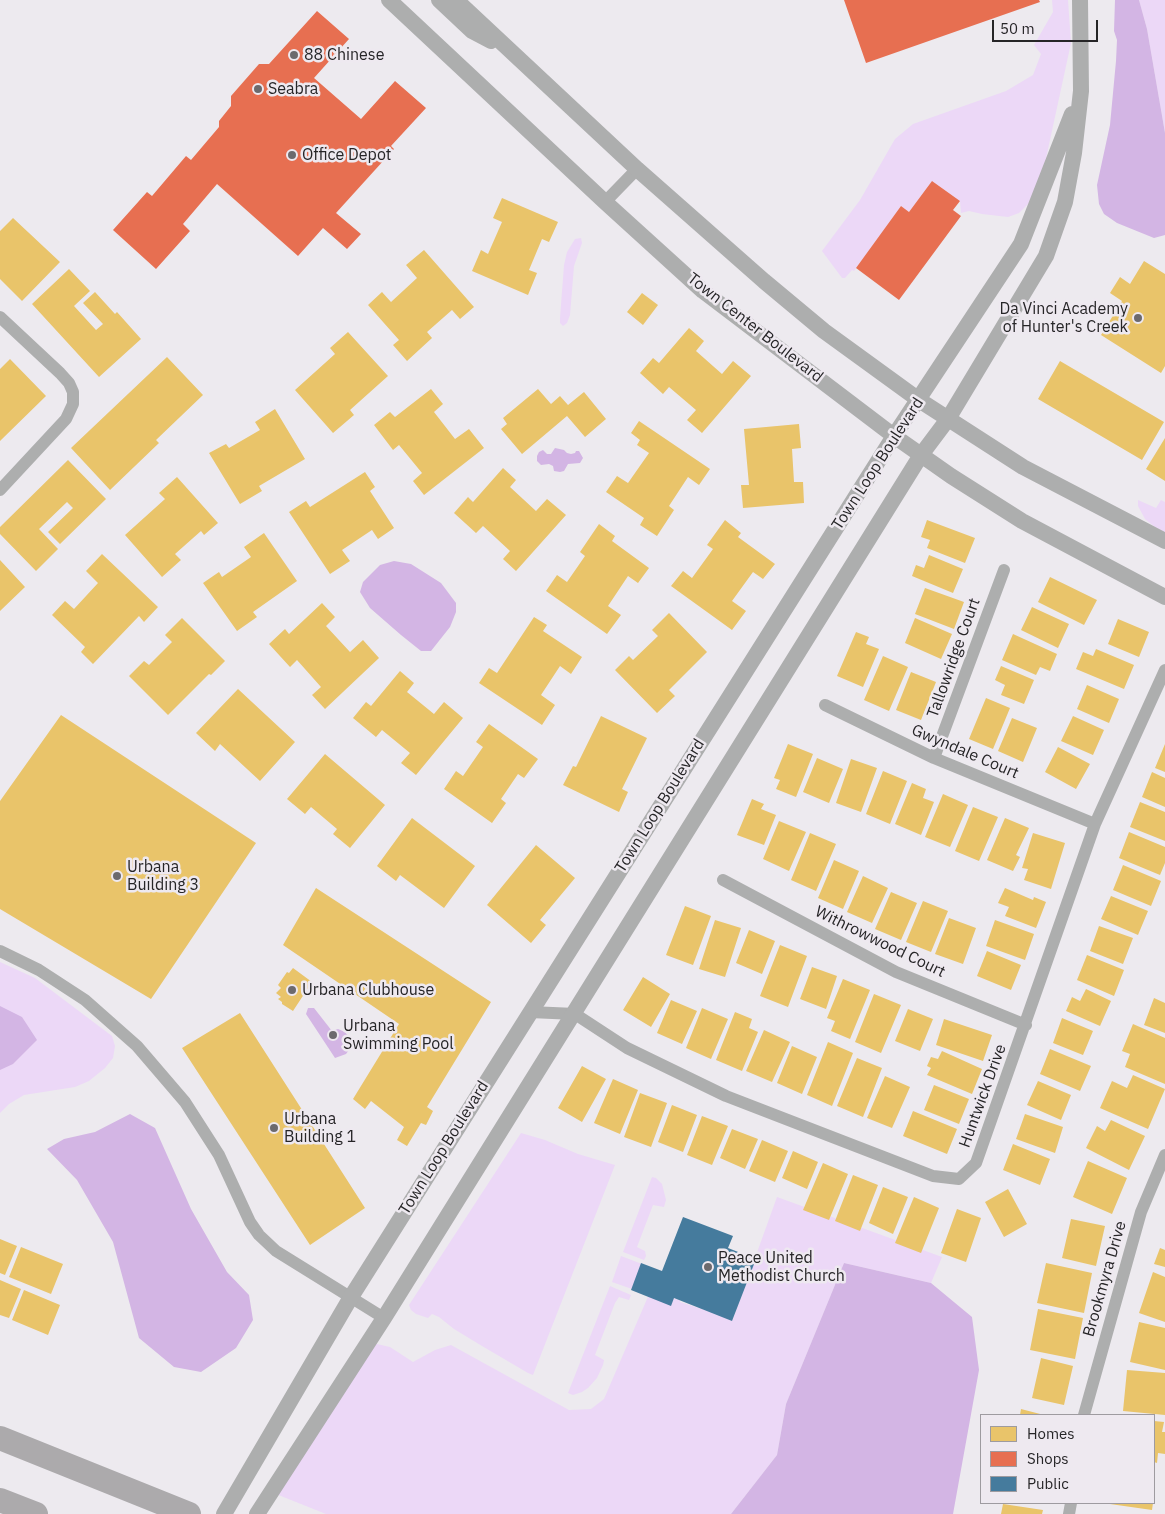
<!DOCTYPE html>
<style>
body{margin:0}
#map{position:relative;width:1165px;height:1514px;overflow:hidden;background:#edeaef;font-family:"IBM Plex Sans",sans-serif}
canvas{display:block}
.legend{position:absolute;left:980px;top:1414px;width:175px;height:90px;box-sizing:border-box;background:#eee9f0;border:1px solid #9e9ba0;margin:0;padding:6px 9px;list-style:none;font-size:15px;color:#262527}
.legend li{display:flex;align-items:center;gap:10px;height:25px}
.legend b{width:25px;border:1px solid #9e9ba0}
.scale{position:absolute;left:992px;top:20px;width:106px;height:22px;box-sizing:border-box;border:2px solid #262527;border-top:0;padding-left:6px;font-size:15px;line-height:18px;white-space:nowrap;color:#262527;-webkit-text-stroke:4px #eee9f0;paint-order:stroke}
</style>
<div id="map">
<canvas width="1165" height="1514"></canvas>
<ul class="legend">
<li><b style="height:14px;background:#e9c46a"></b>Homes</li>
<li><b style="height:14px;background:#e76f51"></b>Shops</li>
<li><b style="height:14px;background:#457b9d"></b>Public</li>
</ul>
<div class="scale">50 m</div>
</div>
<script>
const ctx = document.querySelector('canvas').getContext('2d');
ctx.lineJoin = 'round';
function fillPath(path, color) { ctx.fillStyle = color; ctx.fill(path, 'evenodd'); }
const poly = rows => new Path2D(rows.map(r => 'M' + r).join(''));
function trace(path, color, width, dash) { ctx.strokeStyle = color; ctx.lineWidth = width; ctx.lineCap = dash ? 'butt' : 'round'; ctx.setLineDash(dash || []); ctx.stroke(path); }
function label(font, color, halo, rows, align = 'center') {
  ctx.font = font + ' "IBM Plex Sans",sans-serif'; ctx.lineWidth = 5; ctx.setLineDash([]); ctx.textBaseline = 'middle'; ctx.strokeStyle = halo; ctx.fillStyle = color; for (const [text, x, y, turn = 0] of rows) {
    ctx.save(); ctx.translate(x, y); ctx.rotate((+turn || 0) * Math.PI / 180); ctx.textAlign = isNaN(turn) ? turn : align; if (halo) ctx.strokeText(text, 0, 0); ctx.fillText(text, 0, 0); ctx.restore();
  }
}
fillPath(poly([
 [1052,0,1068,0,1071,43,1045,163,1030,202,1019,213,1008,217,982,214,969,211,961,213,960,201,932,181,909,212,901,206,854,271,852,270,845,278,842,278,822,251,860,200,895,139,913,124,1006,91,1033,75,1041,54,1034,45,1053,12],
 [1139,0,1165,0,1165,133,1147,29],
 [581,238,582,243,574,266,570,315,567,323,563,326,560,323,560,318,564,265,567,252,575,239],
 [1138,500,1156,508,1161,500,1165,502,1165,532,1156,528,1145,519,1138,506],
 [0,962,35,978,112,1036,115,1046,113,1058,105,1068,89,1081,75,1087,24,1095,9,1104,0,1113],
 [521,1133,545,1140,578,1154,615,1165,533,1375,528,1373,482,1346,454,1329,439,1317,432,1314,428,1318,416,1314,411,1310,409,1305],
 [652,1177,656,1178,662,1184,666,1200,664,1207,653,1205,637,1247,645,1251,646,1256,644,1260,623,1252],
 [777,1197,942,1257,931,1283,844,1263,786,1404,777,1455,731,1514,326,1514,271,1492,368,1342,390,1347,413,1362,435,1350,451,1345,569,1410,591,1409,604,1399,650,1292,680,1300,680,1302,733,1319],
 [621,1256,642,1264,632,1289,612,1282],
 [610,1286,631,1295,629,1300,619,1297,615,1303,595,1355,604,1360,603,1365,597,1378,588,1388,582,1392,573,1395,568,1393]
]), '#ecd8f7');
fillPath(poly([
 [1115,0,1139,0,1147,29,1165,133,1165,235,1154,238,1117,223,1104,214,1099,204,1097,185,1110,125,1116,61,1117,40,1114,31],
 [555,448,564,450,567,453,571,454,575,453,576,451,579,451,583,458,580,463,568,464,564,471,560,472,554,471,553,466,549,464,541,465,537,461,537,456,539,452,543,450,547,454,551,454],
 [394,561,411,564,441,583,456,603,456,612,450,627,431,651,421,651,401,635,370,608,360,592,363,582,380,565],
 [0,1006,22,1017,37,1040,13,1064,0,1070],
 [308,1008,314,1008,332,1031,338,1029,345,1032,350,1038,352,1046,346,1054,335,1058,306,1014],
 [130,1114,155,1128,191,1209,227,1272,249,1295,253,1320,236,1348,201,1372,174,1367,139,1338,113,1242,77,1180,47,1149,64,1139,95,1132],
 [844,1263,931,1283,972,1317,979,1370,953,1514,731,1514,777,1455,786,1404]
]), '#d3b5e4');
fillPath(poly([
 [502,198,558,222,549,242,542,239,529,270,537,273,528,295,472,271,481,250,488,254,502,222,493,218],
 [13,218,60,262,22,301,0,279,0,231],
 [424,250,474,307,460,319,452,310,427,332,432,338,407,361,393,345,399,340,368,305,382,292,391,302,417,278,406,265],
 [1144,261,1165,274,1165,366,1161,373,1101,335,1122,301,1110,293,1120,277,1130,284],
 [69,269,90,291,74,306,96,330,103,324,83,303,95,292,115,314,117,312,141,339,99,377,32,304],
 [642,293,658,305,643,325,627,312],
 [689,328,704,341,696,351,722,374,733,361,751,376,702,433,687,420,696,410,669,387,663,394,640,373,653,358,659,363],
 [348,332,388,376,350,410,354,415,333,433,295,390,335,354,330,348],
 [167,357,203,395,156,440,159,443,110,490,71,448],
 [10,359,46,396,0,441,0,369],
 [1060,361,1164,422,1142,460,1038,399],
 [431,389,443,404,434,412,455,439,469,429,484,448,424,495,413,481,422,473,399,445,393,450,374,425,390,412,395,417],
 [538,389,551,404,560,396,568,405,584,392,606,419,585,437,567,416,522,454,501,429,507,424,503,418],
 [275,409,305,459,259,486,262,491,240,504,209,453,226,444,229,448,260,430,255,422],
 [639,421,710,469,699,485,688,477,669,506,674,510,657,536,640,525,644,518,606,492,617,476,628,483,649,453,637,445,640,440,631,433],
 [799,424,801,448,792,449,794,482,803,482,804,503,743,508,741,485,749,485,744,429],
 [1165,438,1165,481,1146,469],
 [68,460,106,499,60,544,48,532,73,508,67,502,39,529,58,549,36,571,0,534,0,527],
 [503,468,516,480,510,487,536,511,547,499,566,515,516,571,503,559,510,551,483,526,476,533,454,513,468,497,473,502],
 [365,472,375,487,370,491,394,528,378,539,372,530,342,550,350,561,330,574,289,512,306,501,310,507],
 [177,477,218,523,204,535,201,531,175,554,181,560,162,577,125,535,165,499,159,493],
 [725,520,741,533,738,537,775,564,763,579,753,572,732,601,746,611,732,630,671,586,683,571,692,578,713,549,707,545],
 [927,520,975,538,965,563,927,548,930,540,921,537],
 [599,524,615,536,612,541,649,568,638,583,628,576,608,606,621,615,607,634,546,591,557,575,567,582,585,556,580,552],
 [264,533,297,581,253,612,257,617,237,631,203,583,219,572,222,577,251,557,244,547],
 [102,554,158,607,144,622,139,616,93,664,81,652,85,647,52,615,65,601,74,609,98,583,86,571],
 [929,555,963,569,953,593,912,576,916,565,924,568],
 [0,560,25,587,0,611],
 [1050,577,1097,600,1084,625,1038,602],
 [925,588,964,602,954,629,915,614],
 [322,603,335,617,326,626,350,652,363,640,379,658,325,709,312,695,321,687,297,660,290,667,269,644,285,629,289,634],
 [1032,607,1069,624,1058,648,1021,630],
 [669,613,707,652,669,690,675,696,657,713,615,670,629,656,633,660,658,636,652,630],
 [534,617,547,625,543,631,582,657,571,674,560,666,541,695,555,705,542,725,479,683,489,668,497,673],
 [182,618,225,661,211,675,209,674,168,715,129,676,144,661,149,665,172,642,165,635],
 [915,618,952,634,941,659,905,643],
 [1118,619,1149,632,1139,657,1108,644],
 [856,632,869,637,866,644,879,649,863,687,837,676],
 [1013,634,1057,654,1050,671,1040,667,1036,675,1002,660],
 [1096,649,1134,665,1124,689,1076,669,1083,652,1093,656],
 [883,656,908,667,889,711,864,700],
 [1001,666,1034,680,1024,704,1001,695,1005,685,995,680],
 [400,671,414,683,407,692,434,714,444,702,463,718,416,775,401,763,410,753,382,730,376,737,353,718,366,702,371,706],
 [911,672,936,682,921,720,896,710],
 [1087,685,1119,699,1109,723,1077,709],
 [238,689,295,742,260,781,220,744,215,751,196,733],
 [986,698,1010,708,993,749,969,739],
 [61,715,256,843,151,999,0,909,0,801],
 [601,716,647,738,622,789,628,792,619,812,563,785,573,766,576,767],
 [1073,716,1104,730,1093,755,1061,741],
 [1012,718,1037,728,1023,762,998,751],
 [489,724,538,759,524,778,518,774,501,799,506,803,492,823,444,789,456,771,463,776,483,747,476,742],
 [788,744,813,754,796,797,776,789,780,780,774,778],
 [1165,744,1165,772,1155,768],
 [1058,747,1090,764,1076,789,1045,772],
 [325,754,385,805,350,848,333,834,337,829,311,807,305,814,287,799],
 [817,758,843,769,829,803,803,792],
 [851,759,877,768,861,812,836,803],
 [883,771,907,781,890,824,866,814],
 [1152,772,1165,778,1165,807,1142,797],
 [912,783,926,789,923,798,934,802,921,835,895,824],
 [943,794,968,805,950,847,925,837],
 [752,799,764,804,761,809,776,815,764,845,737,835],
 [1140,802,1165,812,1165,841,1130,827],
 [973,807,998,817,979,861,955,851],
 [412,818,475,866,444,908,400,875,396,881,377,866],
 [1005,818,1029,828,1016,855,1020,857,1013,871,987,860],
 [779,821,806,832,789,871,763,859],
 [1129,832,1165,847,1165,863,1160,875,1119,858],
 [810,833,836,844,816,891,791,880],
 [1033,833,1065,843,1051,889,1024,880,1028,869,1022,868],
 [536,845,575,878,540,920,546,925,531,943,487,905],
 [834,860,859,871,843,909,818,898],
 [1123,865,1161,881,1151,906,1113,890],
 [863,876,888,888,872,923,847,912],
 [316,888,491,1002,427,1107,433,1111,426,1125,421,1123,407,1146,397,1140,404,1127,371,1101,365,1109,353,1099,399,1024,283,945],
 [1005,888,1033,900,1034,897,1046,902,1036,928,1005,916,1009,907,998,903],
 [891,892,917,903,901,940,875,929],
 [1111,896,1148,911,1138,935,1101,919],
 [923,901,948,911,931,952,906,942],
 [685,906,711,916,693,965,666,955],
 [949,918,976,928,963,964,935,954],
 [715,920,741,928,725,977,699,969],
 [995,920,1034,934,1025,960,986,946],
 [1099,926,1133,938,1123,964,1090,951],
 [749,930,775,941,762,974,736,963],
 [780,945,807,956,788,1007,760,996],
 [987,951,1021,965,1011,990,977,976],
 [1087,955,1124,970,1114,996,1077,980],
 [812,967,837,976,826,1009,800,999],
 [293,968,312,982,293,1011,282,1004,282,1002,278,999,281,997,276,993,281,988,278,985,287,972,289,973],
 [643,977,670,994,651,1027,623,1010],
 [843,979,870,990,850,1039,831,1031,835,1021,827,1018],
 [1086,989,1111,1001,1100,1026,1066,1011,1072,997,1080,1001],
 [874,994,901,1005,881,1053,855,1042],
 [1154,998,1165,1003,1165,1033,1144,1025],
 [671,1000,697,1011,682,1044,657,1033],
 [702,1008,728,1019,711,1059,686,1048],
 [908,1009,933,1019,920,1051,895,1041],
 [735,1012,752,1019,749,1028,758,1032,742,1071,716,1060],
 [240,1013,365,1208,310,1245,182,1048],
 [1062,1018,1093,1031,1083,1055,1053,1043],
 [944,1019,992,1035,983,1061,936,1045],
 [1133,1024,1165,1038,1165,1084,1125,1067,1130,1054,1122,1051],
 [764,1030,790,1042,772,1082,746,1071],
 [828,1042,853,1053,832,1106,807,1095],
 [792,1046,817,1057,802,1094,777,1083],
 [1050,1049,1091,1066,1080,1091,1040,1074],
 [942,1051,982,1069,972,1094,927,1075,931,1068,927,1066,931,1057,938,1059],
 [857,1058,882,1068,863,1117,837,1106],
 [582,1066,606,1079,582,1122,558,1108],
 [1133,1075,1165,1089,1148,1129,1100,1108,1112,1081,1127,1088],
 [885,1076,910,1087,892,1128,867,1118],
 [613,1079,638,1090,620,1134,594,1123],
 [1038,1081,1071,1095,1061,1120,1027,1105],
 [934,1085,969,1099,959,1124,924,1110],
 [640,1093,667,1103,651,1147,624,1137],
 [672,1105,697,1115,683,1152,658,1142],
 [913,1111,957,1129,947,1154,903,1136],
 [1025,1114,1063,1127,1055,1153,1016,1139],
 [702,1116,728,1126,712,1165,687,1155],
 [1111,1120,1145,1136,1129,1170,1086,1148,1097,1126,1105,1131],
 [732,1129,758,1139,745,1169,720,1158],
 [762,1140,788,1151,775,1182,749,1171],
 [1013,1144,1050,1159,1040,1185,1003,1170],
 [793,1151,818,1162,807,1189,782,1178],
 [1088,1161,1127,1178,1112,1214,1073,1197],
 [823,1163,848,1174,829,1220,803,1210],
 [853,1175,878,1185,860,1231,835,1221],
 [883,1187,908,1197,893,1234,869,1223],
 [1008,1189,1027,1224,1004,1237,985,1202],
 [914,1197,939,1208,921,1253,895,1243],
 [957,1209,981,1218,966,1262,941,1253],
 [1071,1219,1105,1226,1096,1266,1062,1258],
 [0,1239,17,1246,5,1275,0,1273],
 [21,1247,63,1264,51,1294,9,1277],
 [1160,1248,1165,1250,1165,1267,1154,1264],
 [1046,1263,1092,1273,1084,1313,1037,1303],
 [1153,1272,1165,1277,1165,1322,1139,1313],
 [0,1280,21,1289,9,1318,0,1315],
 [24,1290,60,1305,48,1335,12,1320],
 [1038,1309,1083,1318,1075,1359,1030,1350],
 [1139,1322,1165,1328,1165,1370,1130,1362],
 [1041,1358,1073,1366,1064,1405,1032,1398],
 [1127,1370,1165,1373,1165,1415,1123,1411],
 [1021,1409,1044,1415,1020,1415],
 [1154,1421,1164,1422,1162,1432,1165,1432,1165,1454,1158,1453,1157,1463,1154,1462],
 [1103,1503,1153,1503,1152,1510],
 [1003,1504,1043,1510,1042,1514,1001,1514]
]), '#e9c46a');
fillPath(poly([
 [844,0,1039,0,1040,2,866,63],
 [317,11,349,39,314,78,361,119,395,81,426,108,391,146,394,149,336,213,361,234,347,249,323,228,298,256,217,184,183,224,190,231,156,269,113,230,147,192,152,196,186,156,191,160,219,127,219,121,231,106,231,96,259,64,269,64],
 [932,181,960,201,953,210,961,216,899,300,856,268,901,206,909,212]
]), '#e76f51');
fillPath(poly([
 [683,1217,733,1236,728,1248,756,1259,732,1321,674,1298,671,1306,631,1290,641,1263,662,1271]
]), '#457b9d');
trace(poly([
 [605,202,637,169],
 [0,317,60,373,69,383,73,392,73,404,66,419,0,490],
 [825,705,934,758,1095,824],
 [934,758,1004,570],
 [723,880,896,972,1026,1025],
 [0,951,39,970,85,1000,137,1046,185,1102,219,1155,250,1222,259,1235,276,1251,384,1318],
 [530,1012,575,1014,627,1048,726,1096,933,1176,959,1179,976,1163,1095,824,1165,670],
 [1084,1415,1141,1212,1165,1155],
 [1069,1514,1071,1503]
]), '#adaeae', 12);
trace(poly([
 [389,0,605,202,703,291,894,436,951,476,1022,521,1165,597],
 [439,0,472,31,491,41],
 [456,0,637,169,764,281,824,331,919,400,1023,467,1165,541],
 [224,1514,351,1297,894,436,1021,244,1072,114],
 [257,1514,384,1318,921,455,948,419,1046,256,1065,202,1074,153,1081,91,1080,0]
]), '#adaeae', 16);
trace(poly([
 [0,1438,189,1514],
 [0,1500,36,1514]
]), '#acaaac', 24);
for (const [x, y, r, color] of [
 [294,55,5,"#6c6a6d"],
 [258,89,5,"#6c6a6d"],
 [292,155,5,"#6c6a6d"],
 [1138,318,5,"#6c6a6d"],
 [117,876,5,"#6c6a6d"],
 [292,990,5,"#6c6a6d"],
 [333,1035,5,"#6c6a6d"],
 [274,1128,5,"#6c6a6d"],
 [708,1267,5,"#6c6a6d"]
]) { const dot = new Path2D(); dot.arc(x, y, r, 0, 2 * Math.PI); ctx.fillStyle = color; ctx.fill(dot); trace(dot, '#eee9f0', 2); }
label('16px', '#262527', '#eee9f0', [
 ["88 Chinese",304,55],
 ["Seabra",268,89],
 ["Office Depot",302,155],
 ["Da Vinci Academy",1128,309,"right"],
 ["of Hunter's Creek",1128,327,"right"],
 ["Urbana",127,867],
 ["Building 3",127,885],
 ["Urbana Clubhouse",302,990],
 ["Urbana",343,1026],
 ["Swimming Pool",343,1044],
 ["Urbana",284,1119],
 ["Building 1",284,1137],
 ["Peace United",718,1258],
 ["Methodist Church",718,1276]
], 'left');
label('16px', '#262527', '#eee9f0', [
 ["Town Center Boulevard",755,328,38],
 ["Town Loop Boulevard",878,464,-57],
 ["Tallowridge Court",954,658,-70],
 ["Gwyndale Court",965,752,23],
 ["Town Loop Boulevard",660,806,-58],
 ["Withrowwood Court",880,942,26],
 ["Huntwick Drive",983,1096,-70],
 ["Town Loop Boulevard",444,1148,-58],
 ["Brookmyra Drive",1105,1279,-74]
]);
</script>
